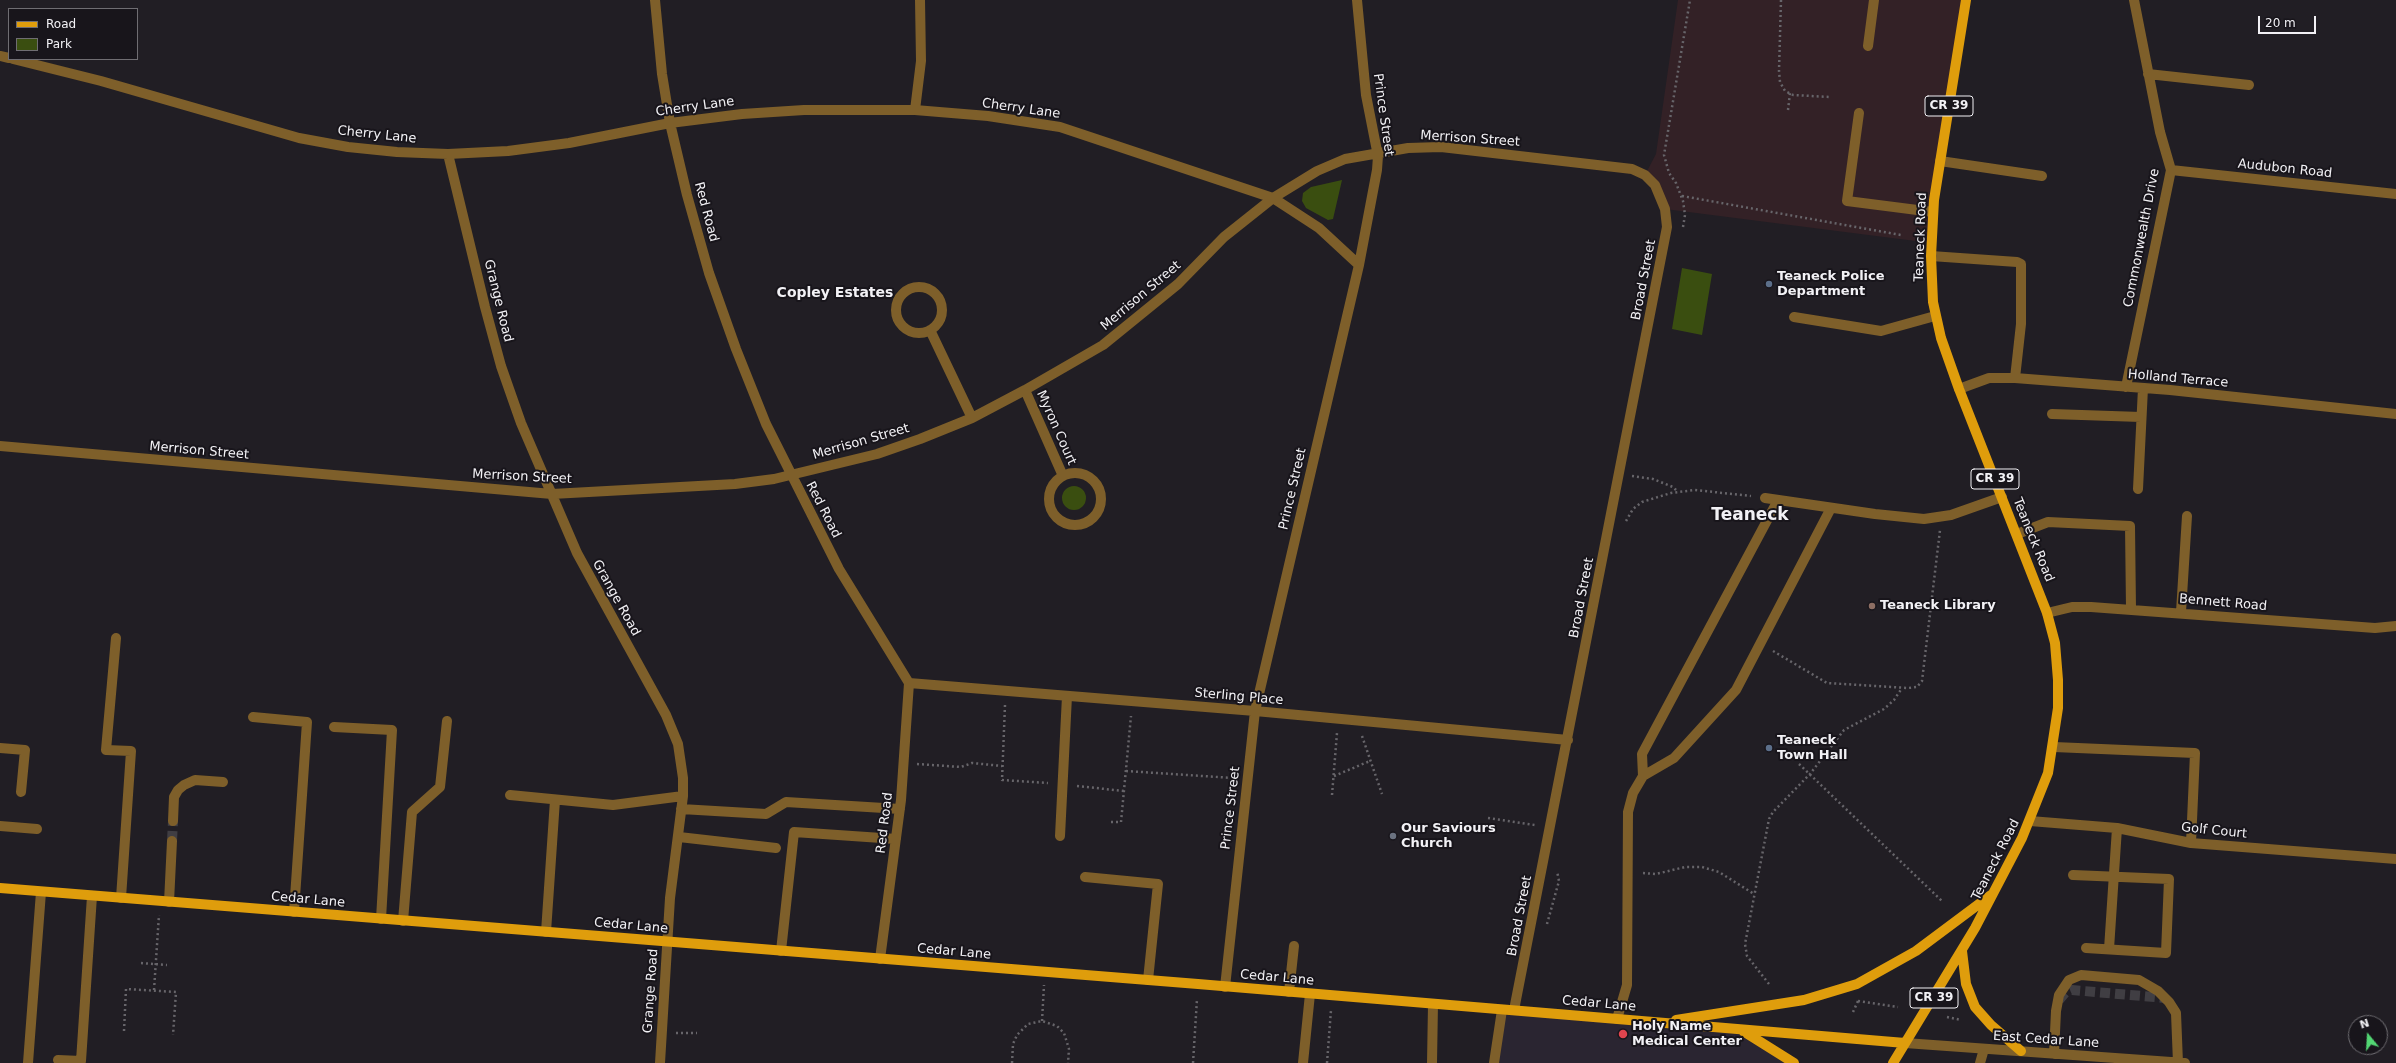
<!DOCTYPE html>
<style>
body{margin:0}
#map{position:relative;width:2396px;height:1063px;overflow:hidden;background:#211e24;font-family:"DejaVu Sans",sans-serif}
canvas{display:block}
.legend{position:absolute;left:8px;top:8px;width:130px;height:52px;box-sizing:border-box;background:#18151b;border:1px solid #6f6d72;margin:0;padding:5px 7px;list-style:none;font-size:12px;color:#f2f1f5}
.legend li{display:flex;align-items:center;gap:8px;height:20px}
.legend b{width:20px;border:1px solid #6f6d72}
.north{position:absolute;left:2348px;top:1015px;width:40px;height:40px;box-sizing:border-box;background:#18151b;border:1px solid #6f6d72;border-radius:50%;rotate:342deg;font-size:11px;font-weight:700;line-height:16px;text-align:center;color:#f2f1f5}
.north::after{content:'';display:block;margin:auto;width:14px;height:18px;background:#52d673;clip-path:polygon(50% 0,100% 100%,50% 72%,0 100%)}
.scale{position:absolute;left:2258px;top:16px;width:58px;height:18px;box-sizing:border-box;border:2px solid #f2f1f5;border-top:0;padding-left:5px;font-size:12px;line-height:14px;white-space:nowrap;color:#f2f1f5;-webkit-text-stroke:3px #18151b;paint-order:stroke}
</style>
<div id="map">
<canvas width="2396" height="1063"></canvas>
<ul class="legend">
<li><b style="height:5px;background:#df9d0c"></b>Road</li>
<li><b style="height:11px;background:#3a4e10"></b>Park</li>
</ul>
<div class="north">N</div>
<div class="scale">20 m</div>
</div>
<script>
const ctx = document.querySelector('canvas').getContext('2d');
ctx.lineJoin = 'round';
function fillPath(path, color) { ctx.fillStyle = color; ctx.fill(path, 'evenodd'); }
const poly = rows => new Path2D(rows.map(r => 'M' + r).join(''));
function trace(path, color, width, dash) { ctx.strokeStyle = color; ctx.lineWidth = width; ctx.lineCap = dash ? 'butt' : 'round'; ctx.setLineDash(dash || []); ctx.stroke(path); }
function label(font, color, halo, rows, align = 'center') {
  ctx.font = font + ' "DejaVu Sans",sans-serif'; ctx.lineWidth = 4; ctx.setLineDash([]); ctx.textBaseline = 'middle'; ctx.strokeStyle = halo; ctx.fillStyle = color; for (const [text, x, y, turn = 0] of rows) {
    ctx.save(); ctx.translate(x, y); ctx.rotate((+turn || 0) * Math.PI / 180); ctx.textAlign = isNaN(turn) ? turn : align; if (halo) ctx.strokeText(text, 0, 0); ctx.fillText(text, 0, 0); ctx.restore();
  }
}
fillPath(poly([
 [1502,1010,1741,1030,1794,1063,1494,1063]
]), '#2a2531');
fillPath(poly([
 [1678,0,1966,0,1931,243,1665,209,1645,175,1656,154]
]), '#332126');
fillPath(poly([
 [1342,180,1333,219,1328,220,1306,208,1302,201,1303,193,1311,187],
 [1682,268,1712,274,1702,335,1672,329],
 '1062 498a12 12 0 1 1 24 0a12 12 0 1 1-24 0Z'
]), '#3a4e10');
trace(poly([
 [172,841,173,821],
 [2059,1000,2065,993,2072,990,2165,998]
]), '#403e43', 10, [10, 5]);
trace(poly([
 [1781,0,1779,71,1780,82,1785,91,1793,95,1829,97],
 [1788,110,1790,93],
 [1682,196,1901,235],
 [1683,227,1685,215,1683,201,1676,183,1669,173,1664,155,1690,0],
 [1632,476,1653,479,1673,487,1678,492],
 [1626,521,1633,509,1642,502,1671,493,1695,490,1751,496],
 [1773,651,1827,683,1908,688,1917,687,1922,681,1940,530],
 [1005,705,1002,780,1048,783],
 [1362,736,1382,794],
 [917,764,961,767,972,763,1002,766],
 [1799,764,1943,902],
 [1126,771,1233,778],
 [1334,776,1370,761],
 [1077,786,1124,791],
 [1332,795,1337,733],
 [1488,818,1535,825],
 [1111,822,1121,822,1131,716],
 [1643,873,1656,874,1685,867,1702,867,1719,872,1754,894],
 [1547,924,1559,881,1557,871],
 [141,963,167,965],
 [1769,984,1747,956,1745,944,1769,819,1773,812,1810,774,1844,730,1884,709,1894,700,1902,688],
 [154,990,159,915],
 [1858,1001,1898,1007],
 [1853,1012,1858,1001],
 [1947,1017,1961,1020],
 [1042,1021,1044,985],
 [124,1031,126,989,176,992,173,1035],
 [676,1033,697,1033],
 [1012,1063,1013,1044,1017,1035,1028,1024,1042,1021,1057,1026,1064,1033,1069,1049,1068,1063],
 [1193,1063,1197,999],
 [1327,1063,1331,1010]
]), '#67656a', 2.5, [2, 3]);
trace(poly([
 [655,0,662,74,670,123,687,195,709,273,736,349,766,424,839,569,909,683,901,800,880,959],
 [1868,46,1874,0],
 [0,56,9,58],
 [13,59,101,81,299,138,348,147,397,152,448,154,508,151,569,143,670,123,742,114,804,110,915,110,988,116,1060,127,1273,198,1319,228,1359,265],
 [2148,74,2249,85],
 [915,110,921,61,920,0],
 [1859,113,1847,201,1933,212],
 [448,154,485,307,501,366,521,423,577,553,666,715,678,744,683,778,683,796,670,898,660,1063],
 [1940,161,2042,176],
 [2171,170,2396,194],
 [1931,256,2017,262,2021,264,2021,324,2015,378],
 '896 310a23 23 0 1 1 46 0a23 23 0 1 1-46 0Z',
 [1794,317,1881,331,1935,316],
 [930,330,972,418],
 [2126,387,2171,170,2160,132,2134,0],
 [1959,389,1989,378,2015,378,2170,390,2396,414],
 [1025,390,1063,476],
 [2052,414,2141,417],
 [0,446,552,494,735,484,774,479,877,454,920,439,972,418,1025,390,1103,345,1178,284,1224,237,1273,198,1317,171,1345,159,1408,148,1441,147,1632,169,1645,175,1655,185,1665,209,1667,227,1514,1010],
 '1049 499a26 26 0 1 1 52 0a26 26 0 1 1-52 0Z',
 [2138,489,2143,388],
 [1765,498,1875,514,1924,519,1951,515,2002,497],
 [2017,534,2048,522,2130,526,2131,609],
 [2181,612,2187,516],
 [2047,613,2072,607,2091,607,2375,628,2396,626],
 [116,638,106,750,131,751,121,898],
 [909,683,1255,711,1568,740],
 [253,717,307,722,294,912],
 [334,727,392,730,381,919],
 [2054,747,2195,753,2191,843],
 [0,748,25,750,21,792],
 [1643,776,1642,754,1778,500],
 [510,795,613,805,683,796],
 [681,809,766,814,786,802,900,809],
 [173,821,174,797,178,790,184,785,195,780,223,782],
 [2030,821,2117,828,2191,843,2396,859],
 [0,826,37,829],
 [1060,836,1067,696],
 [679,837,776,848],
 [2073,875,2169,879,2166,953,2086,948],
 [1085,877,1158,884,1148,980],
 [169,902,172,841],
 [403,921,412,812,440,787,447,721],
 [546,932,555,800],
 [2109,949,2117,828],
 [781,951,794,832,896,839],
 [1225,987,1255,711,1359,265,1377,170,1378,156,1366,95,1357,0],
 [1289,992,1294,946],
 [1617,1019,1627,985,1628,812,1633,793,1643,776,1674,758,1736,690,1831,508],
 [1905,1043,2185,1063],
 [2054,1054,2056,1011,2059,995,2069,980,2081,975,2139,980,2158,991,2169,1002,2176,1013,2178,1063],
 [58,1060,81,1061,92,896],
 [28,1063,41,892],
 [1303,1063,1310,994],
 [1432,1063,1433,1004],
 [1494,1063,1502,1010],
 [1980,1063,1984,1049]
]), '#7e5f2a', 10);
trace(poly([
 [0,888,1198,984,1905,1043],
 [1962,951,1966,984,1975,1007,1991,1025,2021,1051],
 [1676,1020,1804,1000,1857,984,1916,951,1991,895],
 [1743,1031,1794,1063],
 [1893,1063,1975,928,2022,838,2048,773,2058,708,2058,680,2055,643,2047,613,1959,389,1941,338,1933,302,1931,256,1934,200,1966,0]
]), '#df9d0c', 10);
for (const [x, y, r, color] of [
 [1769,284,4,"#5c6f8a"],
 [1872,606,4,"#8d6e63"],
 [1769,748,4,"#5c6f8a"],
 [1393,836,4,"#6b7280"],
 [1623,1034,5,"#e0444e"]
]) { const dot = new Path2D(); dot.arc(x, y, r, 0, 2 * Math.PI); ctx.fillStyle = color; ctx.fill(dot); trace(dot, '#18151b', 1.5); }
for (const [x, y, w] of [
 [1949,106,48],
 [1995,479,48],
 [1934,998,48]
]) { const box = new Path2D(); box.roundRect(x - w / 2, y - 10, w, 20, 3); ctx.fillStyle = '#18151b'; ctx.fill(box); trace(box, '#f2f1f5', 1); }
label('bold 12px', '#f2f1f5', null, [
 ["CR 39",1949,106],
 ["CR 39",1995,479],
 ["CR 39",1934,998]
]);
label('13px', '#f2f1f5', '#18151b', [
 ["Cherry Lane",695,107,-8],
 ["Cherry Lane",1021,109,8],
 ["Prince Street",1383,115,82],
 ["Cherry Lane",377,135,6],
 ["Merrison Street",1470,139,4],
 ["Audubon Road",2285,169,6],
 ["Red Road",706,212,75],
 ["Teaneck Road",1921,237,-88],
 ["Commonwealth Drive",2142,238,-79],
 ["Broad Street",1644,280,-79],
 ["Merrison Street",1141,296,-40],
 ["Grange Road",498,301,76],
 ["Holland Terrace",2178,379,5],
 ["Myron Court",1056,428,66],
 ["Merrison Street",861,442,-16],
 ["Merrison Street",199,451,5],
 ["Merrison Street",522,477,3],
 ["Prince Street",1293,489,-77],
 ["Red Road",823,510,63],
 ["Teaneck Road",2033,540,68],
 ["Grange Road",616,598,61],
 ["Broad Street",1582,598,-79],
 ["Bennett Road",2223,603,5],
 ["Sterling Place",1239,697,5],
 ["Prince Street",1231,808,-83],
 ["Red Road",885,823,-83],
 ["Golf Court",2214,831,6],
 ["Teaneck Road",1996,860,-63],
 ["Cedar Lane",308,900,5],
 ["Broad Street",1520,916,-79],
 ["Cedar Lane",631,926,5],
 ["Cedar Lane",954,952,5],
 ["Cedar Lane",1277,978,5],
 ["Grange Road",651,991,-86],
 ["Cedar Lane",1599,1004,5],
 ["East Cedar Lane",2046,1040,4]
]);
label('bold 13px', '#f2f1f5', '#18151b', [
 ["Teaneck Police",1777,277],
 ["Department",1777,292],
 ["Teaneck Library",1880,606],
 ["Teaneck",1777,741],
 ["Town Hall",1777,756],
 ["Our Saviours",1401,829],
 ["Church",1401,844],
 ["Holy Name",1632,1027],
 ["Medical Center",1632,1042]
], 'left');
label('bold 14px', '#f2f1f5', '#18151b', [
 ["Copley Estates",835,293]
]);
label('bold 17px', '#f2f1f5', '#18151b', [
 ["Teaneck",1750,516]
]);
</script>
